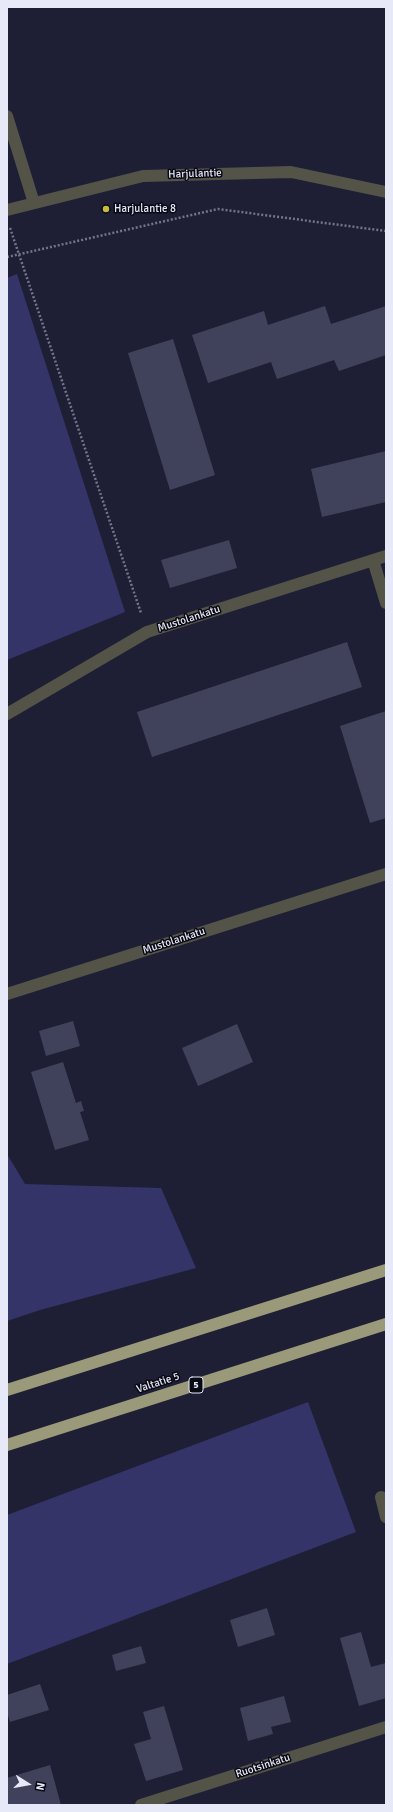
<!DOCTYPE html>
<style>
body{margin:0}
#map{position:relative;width:393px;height:1812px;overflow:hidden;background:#1e1e35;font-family:Signika,sans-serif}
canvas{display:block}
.frame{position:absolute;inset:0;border:8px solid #e7e9f9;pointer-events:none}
.north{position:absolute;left:8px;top:1764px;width:40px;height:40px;-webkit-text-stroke:3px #090913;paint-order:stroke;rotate:101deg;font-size:11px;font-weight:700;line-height:16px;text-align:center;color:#e7e9f9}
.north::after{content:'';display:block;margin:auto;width:14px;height:18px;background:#e7e9f9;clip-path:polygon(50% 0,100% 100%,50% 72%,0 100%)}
</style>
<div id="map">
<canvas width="393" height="1812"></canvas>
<div class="frame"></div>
<div class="north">N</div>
</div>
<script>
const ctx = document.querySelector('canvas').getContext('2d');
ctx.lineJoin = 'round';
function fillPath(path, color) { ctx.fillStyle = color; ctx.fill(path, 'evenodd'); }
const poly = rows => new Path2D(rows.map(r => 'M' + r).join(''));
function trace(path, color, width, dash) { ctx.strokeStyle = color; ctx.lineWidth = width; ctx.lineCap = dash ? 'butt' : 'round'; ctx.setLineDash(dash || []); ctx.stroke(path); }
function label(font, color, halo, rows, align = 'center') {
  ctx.font = font + ' Signika,sans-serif'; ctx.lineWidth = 3; ctx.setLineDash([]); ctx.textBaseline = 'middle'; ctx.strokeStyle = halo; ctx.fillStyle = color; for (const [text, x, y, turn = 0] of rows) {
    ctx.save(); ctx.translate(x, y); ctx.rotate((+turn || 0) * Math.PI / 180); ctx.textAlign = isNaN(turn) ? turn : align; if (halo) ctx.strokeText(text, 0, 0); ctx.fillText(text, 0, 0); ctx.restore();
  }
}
fillPath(poly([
 [17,274,125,612,7,660,7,278],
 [7,1154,25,1184,161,1188,196,1268,40,1310,7,1321],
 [308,1402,356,1532,7,1664,7,1515]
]), '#353468');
fillPath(poly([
 [325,306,331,324,386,306,386,355,339,371,334,360,277,379,271,362,208,383,192,335,264,311,268,325],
 [173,339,215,475,170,490,128,353],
 [386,451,386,502,322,517,311,469],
 [229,540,237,568,170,588,161,560],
 [347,642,362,687,152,757,137,712],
 [386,711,386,818,370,823,340,726],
 [73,1021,80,1046,46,1056,39,1031],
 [237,1024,253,1062,198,1086,182,1048],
 [63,1062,76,1103,81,1101,84,1111,80,1112,89,1140,55,1150,31,1072],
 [267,1608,275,1635,238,1647,230,1620],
 [361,1632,371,1667,386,1663,386,1698,359,1706,340,1638],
 [141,1646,146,1663,116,1671,112,1655],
 [40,1684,49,1710,10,1722,7,1712,7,1695],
 [284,1696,291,1722,271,1727,273,1734,248,1741,240,1708],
 [164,1706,183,1770,146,1781,134,1744,151,1739,143,1712],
 [50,1765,61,1805,7,1805,7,1778]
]), '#40425c');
trace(poly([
 [10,228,141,613],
 [7,257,218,209,386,231]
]), '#747589', 2.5, [2, 2]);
trace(poly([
 [7,116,34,203],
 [7,210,143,176,291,172,386,192],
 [373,560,386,603],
 [7,714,147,632,386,556],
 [7,994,386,874],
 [381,1497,386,1517],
 [141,1805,386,1727]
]), '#545347', 12);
trace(poly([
 [7,1390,386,1270],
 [7,1445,386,1324]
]), '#9a9979', 12);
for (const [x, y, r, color] of [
 [106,209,4,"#c6bc3d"]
]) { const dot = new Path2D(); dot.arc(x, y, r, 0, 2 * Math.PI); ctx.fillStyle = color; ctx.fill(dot); trace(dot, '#090913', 1.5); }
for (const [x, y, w] of [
 [196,1385,14]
]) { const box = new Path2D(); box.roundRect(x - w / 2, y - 8, w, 16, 3); ctx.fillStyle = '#090913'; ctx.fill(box); trace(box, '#e7e9f9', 1); }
label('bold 10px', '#e7e9f9', null, [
 ["5",196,1385]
]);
label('11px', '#e7e9f9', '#090913', [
 ["Harjulantie",195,174,-2],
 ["Mustolankatu",189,619,-18],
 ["Mustolankatu",174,941,-18],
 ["Valtatie 5",158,1383,-18],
 ["Ruotsinkatu",263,1766,-18]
]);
label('11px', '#e7e9f9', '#090913', [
 ["Harjulantie 8",114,209]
], 'left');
</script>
